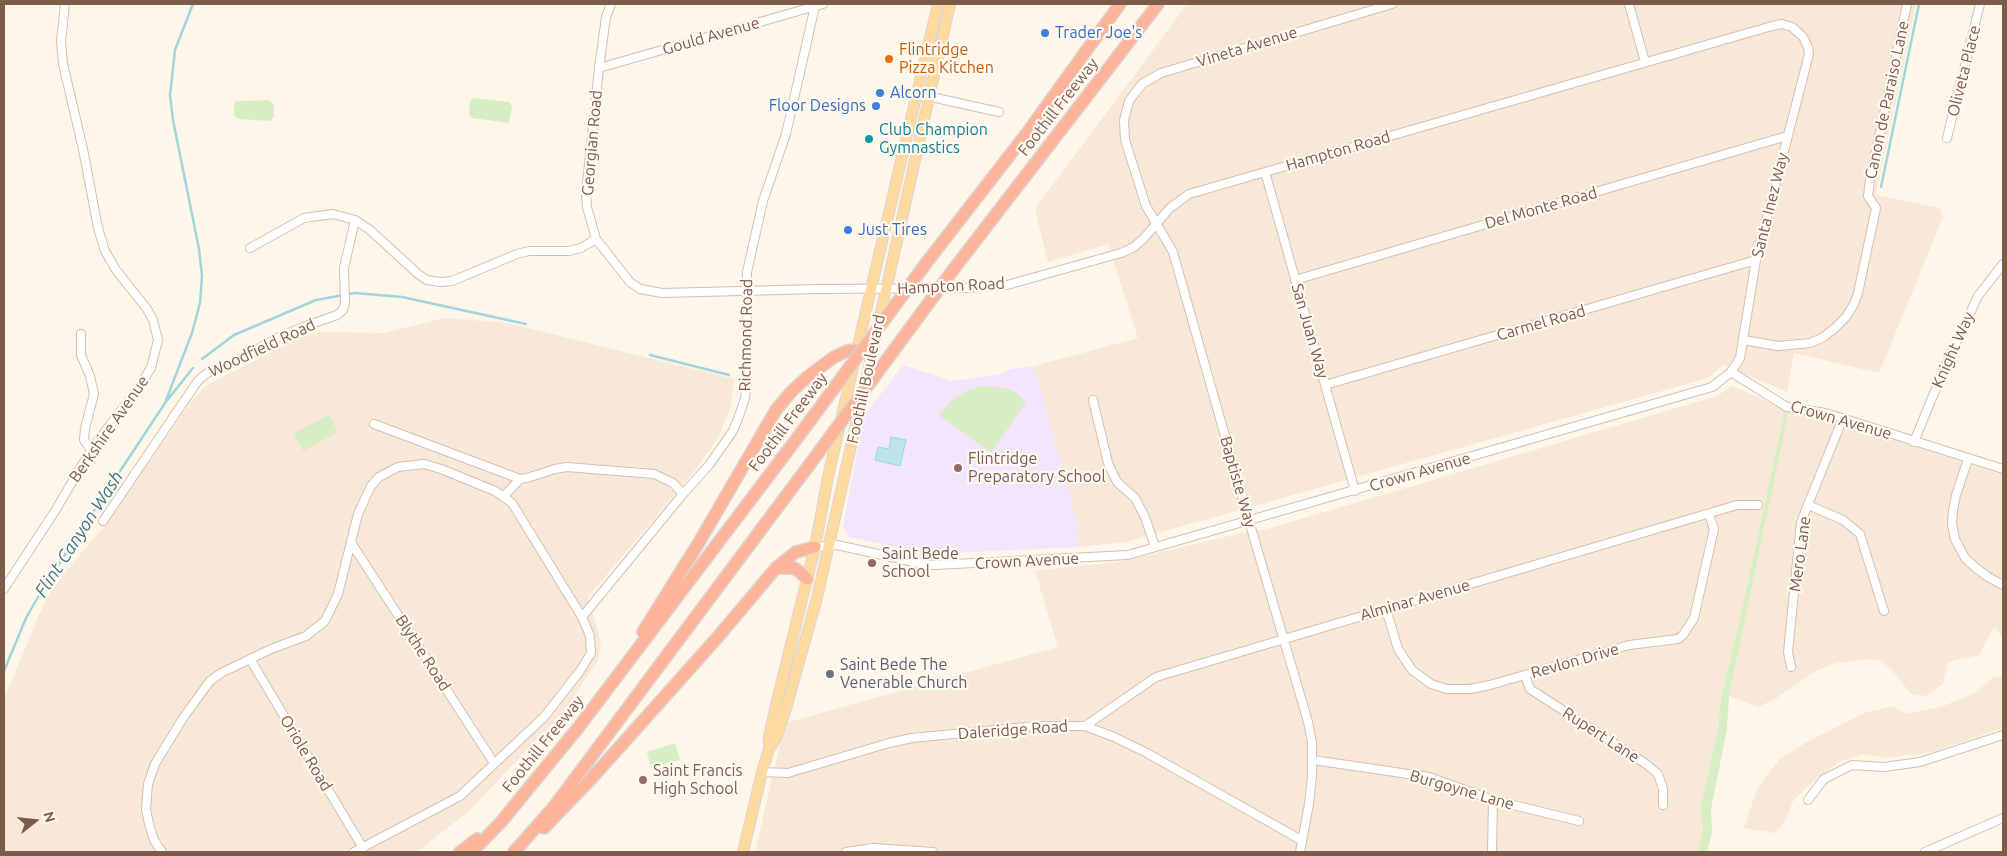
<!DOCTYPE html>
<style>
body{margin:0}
#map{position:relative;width:2007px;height:856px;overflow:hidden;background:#fef6e9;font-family:Ubuntu,sans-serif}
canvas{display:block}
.frame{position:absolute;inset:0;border:5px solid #7d5b49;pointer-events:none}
.north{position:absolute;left:10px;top:796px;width:50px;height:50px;-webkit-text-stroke:4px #fff9f2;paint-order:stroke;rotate:74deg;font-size:14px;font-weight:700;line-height:20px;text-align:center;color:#7d5b49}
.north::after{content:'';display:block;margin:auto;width:18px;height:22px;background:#7d5b49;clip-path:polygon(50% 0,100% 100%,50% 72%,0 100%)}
</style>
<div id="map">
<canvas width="2007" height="856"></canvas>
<div class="frame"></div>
<div class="north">N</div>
</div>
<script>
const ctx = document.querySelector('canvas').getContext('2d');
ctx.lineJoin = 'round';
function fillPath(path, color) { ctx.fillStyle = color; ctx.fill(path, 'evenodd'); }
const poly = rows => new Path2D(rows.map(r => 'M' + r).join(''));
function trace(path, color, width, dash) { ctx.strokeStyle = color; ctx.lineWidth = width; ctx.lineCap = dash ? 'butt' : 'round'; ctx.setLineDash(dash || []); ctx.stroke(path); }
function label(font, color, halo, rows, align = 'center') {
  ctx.font = font + ' Ubuntu,sans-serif'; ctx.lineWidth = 4.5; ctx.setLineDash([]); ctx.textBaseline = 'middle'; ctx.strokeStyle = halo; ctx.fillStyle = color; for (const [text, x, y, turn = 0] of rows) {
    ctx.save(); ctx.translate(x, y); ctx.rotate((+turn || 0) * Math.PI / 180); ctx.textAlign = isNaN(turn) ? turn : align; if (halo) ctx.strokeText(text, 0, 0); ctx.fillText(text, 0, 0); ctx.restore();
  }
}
fillPath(poly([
 [1187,4,1916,4,1876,195,1940,208,1943,217,1879,373,1794,353,1787,392,1723,365,1708,378,1126,542,1079,547,1077,520,1034,366,1138,338,1108,244,1048,262,1035,209],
 [445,318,508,323,734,379,730,409,719,436,693,473,588,597,601,643,598,660,566,709,470,810,417,852,4,852,4,699,46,599,70,566,104,527,188,406,204,387,299,338,319,332,384,333],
 [1732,386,1785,409,1738,628,1721,698,1718,729,1701,806,1703,831,1698,852,755,852,785,723,1058,647,1035,571,1125,561,1242,533,1267,529,1717,396],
 [1789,410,1806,415,1819,415,2003,475,2003,637,1994,627,1979,655,1948,662,1943,684,1925,696,1911,694,1892,670,1880,660,1870,659,1837,663,1815,671,1775,699,1758,707,1729,696],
 [2003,676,2003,728,1932,752,1886,758,1863,754,1839,762,1808,786,1793,801,1786,819,1775,833,1744,828,1757,789,1768,774,1780,759,1807,742,1864,713,1894,706,1904,714,1941,707,1975,693,1992,678]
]), '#f7e8d7');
fillPath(poly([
 [903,365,952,381,997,375,1011,369,1034,366,1077,520,1079,547,929,554,849,537,843,526,864,416]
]), '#f3e5fb');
fillPath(poly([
 [473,98,509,102,512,106,509,123,472,118,469,115,470,102],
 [269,100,274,105,274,117,270,121,239,119,234,116,234,105,236,101],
 [984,386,1004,388,1018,394,1026,402,991,453,939,415,951,401,966,391],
 [1785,409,1789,410,1729,696,1727,729,1711,809,1712,832,1707,852,1698,852,1703,831,1701,806,1718,729,1721,698,1738,628],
 [329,415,338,432,303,451,294,433],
 [675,743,680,760,651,768,647,752]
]), '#d7eec5');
const water = poly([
 [891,437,906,440,900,466,875,460,878,447,889,449,891,437]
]);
fillPath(water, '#bbe5eb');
trace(water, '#a0d5de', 1);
trace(poly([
 [1881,187,1919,4],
 [650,355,729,375],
 [202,359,234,335,316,300,355,293,402,297,526,324],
 [165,403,192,333,200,303,202,276,199,249,173,120,170,95,175,50,193,4],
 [4,671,26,618,45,585,165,403,193,368]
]), '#a0d5de', 2.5);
const minor = poly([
 [611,4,606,17,599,68,586,193,587,207,596,239,630,282,640,289,662,293,820,289,967,288,1007,285,1121,253,1134,247,1144,238,1170,208,1189,194,1772,26,1782,24,1792,27,1803,37,1808,47,1809,54,1756,260,1740,358,1731,372,1712,387,1128,555,935,565,923,564,837,545,815,547],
 [1629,4,1645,62],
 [599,68,823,4],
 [918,94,999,112],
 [1947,138,1980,4],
 [1265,172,1355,491],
 [250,248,304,218,333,214,355,220,370,230,418,274,427,280,441,282,452,281,517,254,529,251,569,251,581,248,596,239],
 [1295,280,1787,136],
 [81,334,81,355,90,376,94,394,85,428,84,440,91,450],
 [1744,340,1778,346,1810,343,1822,338,1835,328,1846,317,1854,304,1858,293,1876,208,1868,196,1870,180,1907,4],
 [1731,372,1787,407,1826,413,2003,469],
 [1325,385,1756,260],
 [1093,400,1108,463,1117,482,1135,498,1145,517,1155,547],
 [374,424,520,479,527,478,555,469,567,467,654,474,673,483,683,494],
 [1914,442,1946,364,1978,296,2003,264],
 [1968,459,1956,495,1953,511,1952,524,1955,539,1965,558,1976,568,1988,577,2003,585],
 [504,496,520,479],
 [1808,505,1843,520,1860,534,1884,611],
 [103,521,197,382,202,377,209,372,231,364,277,338,303,327,337,315,343,310,345,303,344,268,355,220],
 [352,544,494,763],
 [4,589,55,511,91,450,139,387,151,368,158,340,153,320,147,309,116,270,105,251,98,228,83,149,63,64,61,41,65,4],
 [1386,609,1398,649,1412,670,1431,684,1447,689,1470,689,1490,685,1629,645,1678,639,1683,635,1694,618,1714,529,1709,514],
 [582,617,683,494,709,465,733,431,739,416,745,398,747,383,747,272,763,201,786,134,815,6],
 [250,659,363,848],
 [1791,667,1788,652,1801,522,1843,418],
 [1525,675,1530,689,1646,764,1658,774,1663,789,1663,805],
 [1085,726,1156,677,1737,505,1758,505],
 [1313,760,1429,777,1493,800,1579,821],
 [762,772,788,773,889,743,912,738,1036,726,1085,726,1114,737,1147,753,1301,840],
 [1808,800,1824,779,1852,765,1884,767,1920,762,2003,735],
 [162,852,154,840,149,824,146,809,148,784,155,764,183,718,210,681,221,673,271,649,306,636,325,621,338,594,358,514,371,486,379,477,398,467,424,464,441,469,495,491,512,503,582,617,590,636,591,653,580,671,544,717,460,796,354,852],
 [846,852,873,848,933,852],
 [1300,852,1309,804,1312,776,1312,742,1308,722,1249,521,1173,252,1146,206,1125,140,1124,120,1129,101,1142,84,1161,73,1392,4],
 [1492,852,1493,800],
 [1925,852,2003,818]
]);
const major = poly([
 [769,749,769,737,775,709,815,547,828,477,871,289,938,4],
 [743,852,762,772,769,749,776,738,785,712,817,598,950,4]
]);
const highway = poly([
 [927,262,1027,133,1120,4],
 [953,270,1158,4],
 [776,568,794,568,800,572,807,579],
 [643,632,698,544,776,410,791,392,806,378,834,357,847,351,873,348],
 [544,828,591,779,717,638,776,568,796,552,815,547],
 [460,852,477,839],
 [472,852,501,822,578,728,798,437],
 [514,852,553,808,807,468]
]);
trace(minor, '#d5bfb0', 10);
trace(major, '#ddd4d0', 12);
trace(highway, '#ddd4d0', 14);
trace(minor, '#fff', 8);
trace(major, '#ffdaa0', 10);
trace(highway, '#feb39b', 11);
const highwayBridge = poly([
 [798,437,927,262],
 [807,468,953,270]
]);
trace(highwayBridge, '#ddd4d0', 14, []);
trace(highwayBridge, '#feb39b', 11);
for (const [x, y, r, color] of [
 [1045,33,5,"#3f7fe0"],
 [889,59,5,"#e8710a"],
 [880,93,5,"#3f7fe0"],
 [876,106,5,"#3f7fe0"],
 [869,139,5,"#0f9aa8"],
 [848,230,5,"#3f7fe0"],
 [958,468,5,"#8d6e63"],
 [872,563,5,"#8d6e63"],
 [830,674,5,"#6b7280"],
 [643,780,5,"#8d6e63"]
]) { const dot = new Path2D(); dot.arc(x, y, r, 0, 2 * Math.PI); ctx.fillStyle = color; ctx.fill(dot); trace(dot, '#fff9f2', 2); }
label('16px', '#366cbe', '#fff9f2', [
 ["Trader Joe's",1055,33],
 ["Alcorn",890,93],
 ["Floor Designs",866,106,"right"],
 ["Just Tires",858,230]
], 'left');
label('16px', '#7d5b49', '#fff9f2', [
 ["Gould Avenue",711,36,-16],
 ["Vineta Avenue",1247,47,-17],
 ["Oliveta Place",1964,71,-76],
 ["Canon de Paraiso Lane",1887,100,-78],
 ["Foothill Freeway",1058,107,-52],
 ["Georgian Road",592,143,-85],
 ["Hampton Road",1338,151,-16],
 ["Santa Inez Way",1770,205,-76],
 ["Del Monte Road",1541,208,-16],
 ["Hampton Road",951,286,-3],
 ["Carmel Road",1541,323,-16],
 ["San Juan Way",1310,331,74],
 ["Richmond Road",746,335,-89],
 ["Woodfield Road",262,348,-25],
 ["Knight Way",1953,350,-66],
 ["Foothill Boulevard",866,379,-78],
 ["Crown Avenue",1841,420,16],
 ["Foothill Freeway",788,422,-53],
 ["Berkshire Avenue",109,429,-55],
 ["Crown Avenue",1420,472,-16],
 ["Baptiste Way",1238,482,74],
 ["Mero Lane",1800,554,-82],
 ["Crown Avenue",1027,561,-3],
 ["Alminar Avenue",1415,600,-16],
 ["Blythe Road",423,653,57],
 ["Revlon Drive",1575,661,-16],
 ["Daleridge Road",1013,730,-4],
 ["Rupert Lane",1601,735,33],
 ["Foothill Freeway",543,744,-51],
 ["Oriole Road",306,753,59],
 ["Burgoyne Lane",1462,790,16]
]);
label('16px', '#c56008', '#fff9f2', [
 ["Flintridge",899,50],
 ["Pizza Kitchen",899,68]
], 'left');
label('16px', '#0d838f', '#fff9f2', [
 ["Club Champion",879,130],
 ["Gymnastics",879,148]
], 'left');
label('16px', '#785e54', '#fff9f2', [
 ["Flintridge",968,459],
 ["Preparatory School",968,477],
 ["Saint Bede",882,554],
 ["School",882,572],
 ["Saint Francis",653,771],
 ["High School",653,789]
], 'left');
label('16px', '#5b616d', '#fff9f2', [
 ["Saint Bede The",840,665],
 ["Venerable Church",840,683]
], 'left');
label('italic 18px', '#3a7883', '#fff9f2', [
 ["Flint Canyon Wash",79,534,-57]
]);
</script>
